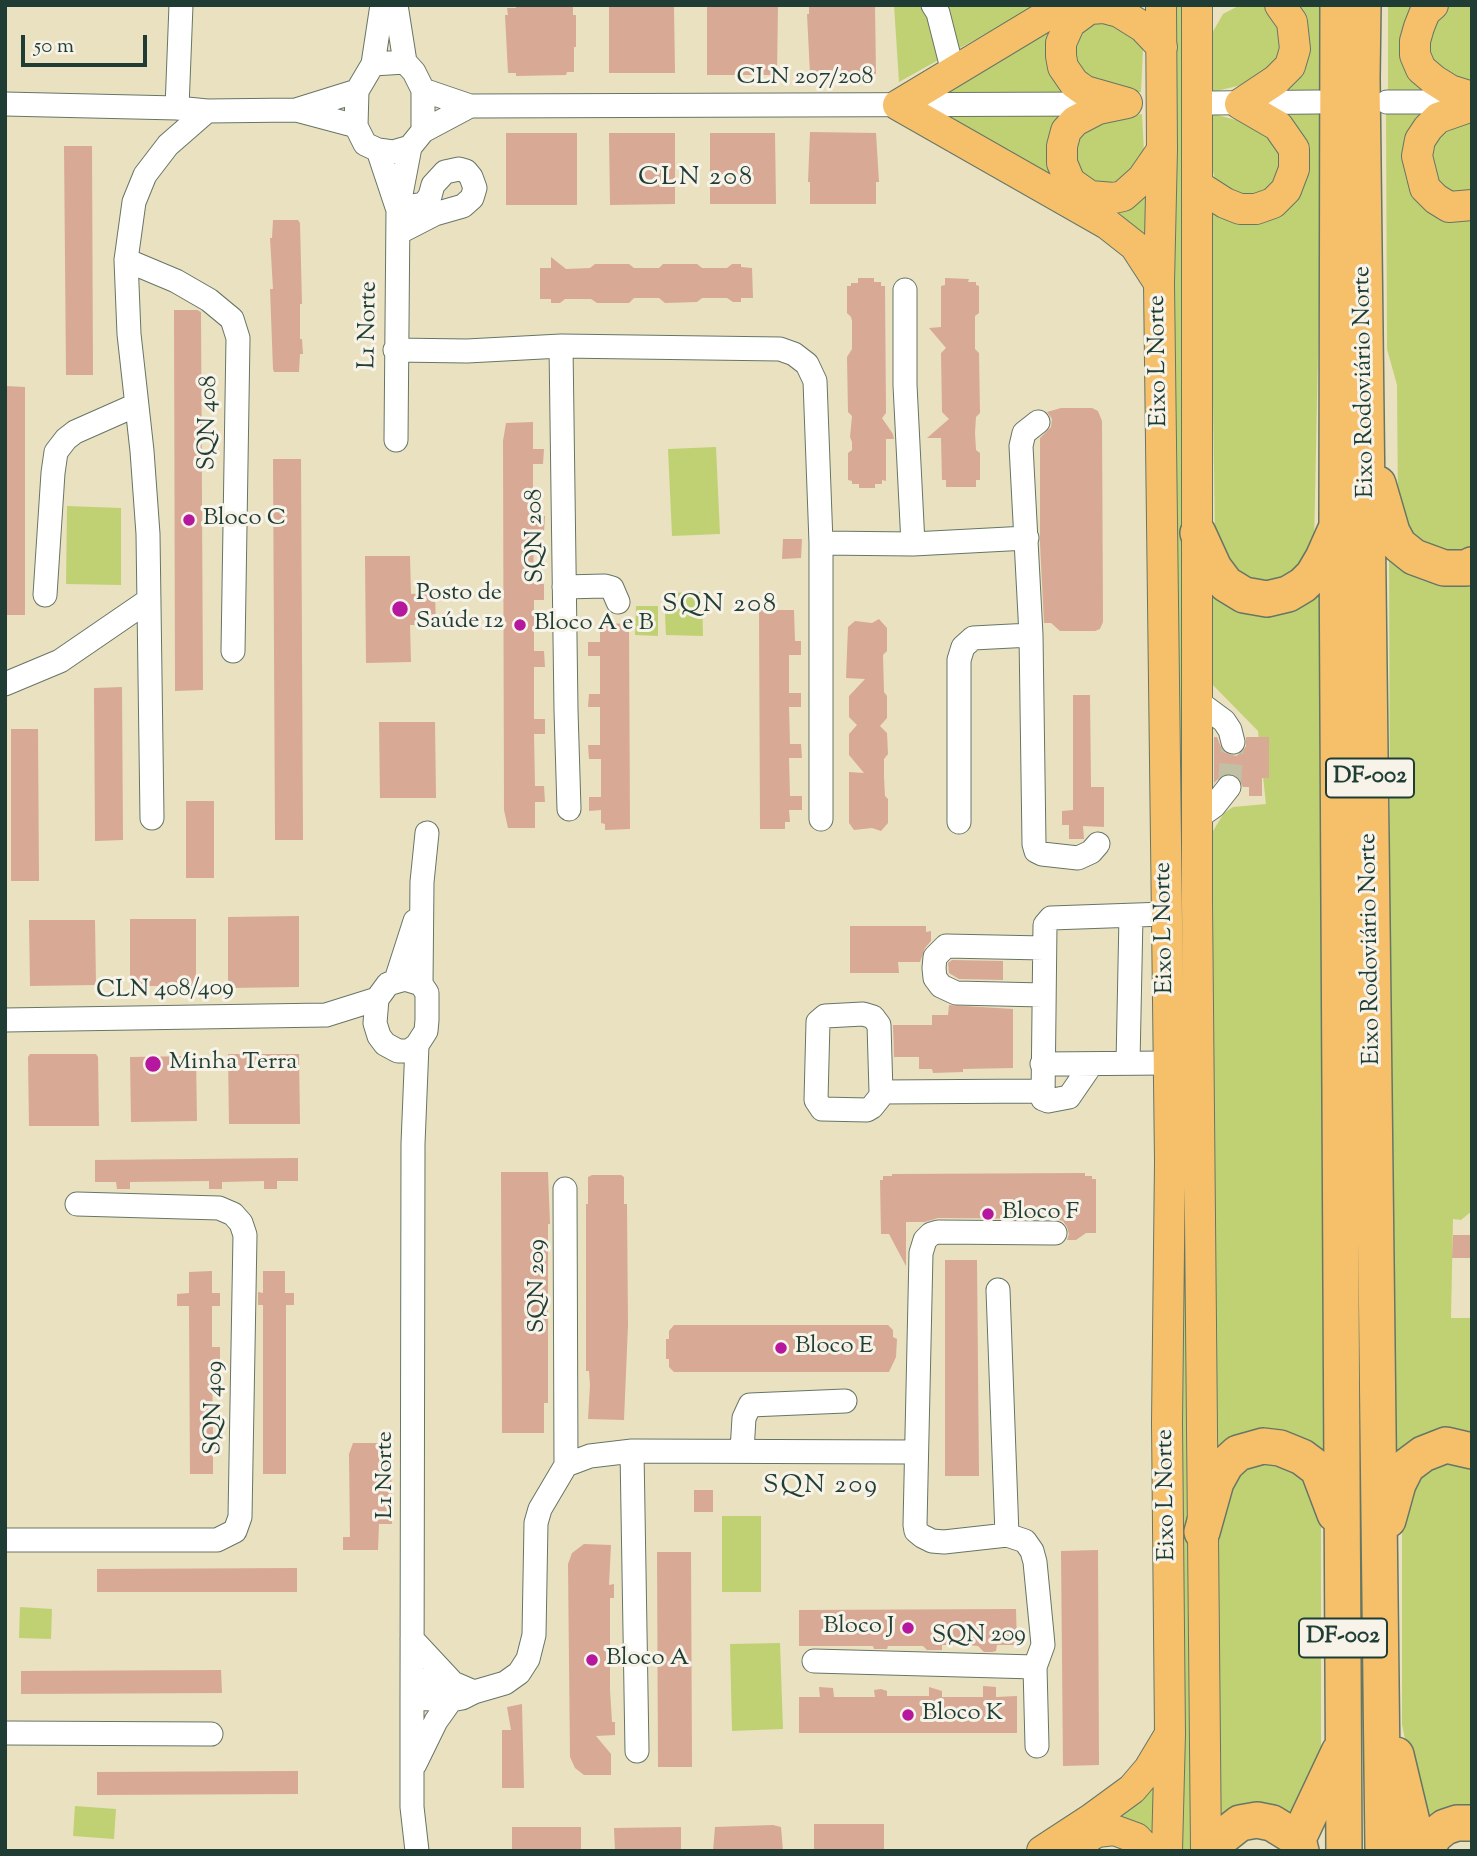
<!DOCTYPE html>
<meta charset="utf-8">
<style>
body{margin:0}
#map{position:relative;width:1477px;height:1856px;overflow:hidden;background:#eae1c0;font-family:"Sorts Mill Goudy",serif}
canvas{display:block}
.frame{position:absolute;inset:0;border:7px solid #1f3d34;pointer-events:none}
.scale{position:absolute;left:21px;top:35px;width:126px;height:32px;box-sizing:border-box;border:4px solid #1f3d34;border-top:0;padding-left:9px;font-size:21px;line-height:24px;white-space:nowrap;color:#1f3d34;-webkit-text-stroke:5px #f7f3e8;paint-order:stroke}
</style>
<div id="map">
<canvas width="1477" height="1856"></canvas>
<div class="frame"></div>
<div class="scale">50 m</div>
</div>
<script>
const ctx = document.querySelector('canvas').getContext('2d');
ctx.lineJoin = 'round';
function fillPath(path, color) { ctx.fillStyle = color; ctx.fill(path, 'evenodd'); }
const poly = rows => new Path2D(rows.map(r => 'M' + r).join(''));
function trace(path, color, width, dash) { ctx.strokeStyle = color; ctx.lineWidth = width; ctx.lineCap = dash ? 'butt' : 'round'; ctx.setLineDash(dash || []); ctx.stroke(path); }
function label(font, color, halo, rows, align = 'center') {
  ctx.font = font + ' "Sorts Mill Goudy",serif'; ctx.lineWidth = 6; ctx.setLineDash([]); ctx.textBaseline = 'middle'; ctx.strokeStyle = halo; ctx.fillStyle = color; for (const [text, x, y, turn = 0] of rows) {
    ctx.save(); ctx.translate(x, y); ctx.rotate((+turn || 0) * Math.PI / 180); ctx.textAlign = isNaN(turn) ? turn : align; if (halo) ctx.strokeText(text, 0, 0); ctx.fillText(text, 0, 0); ctx.restore();
  }
}
fillPath(poly([
 [894,5,1037,5,899,82],
 [1171,5,1185,5,1192,1851,1180,1851],
 [1240,5,1259,5,1271,10,1288,43,1263,80,1212,92,1211,35,1223,14],
 [1287,5,1324,5,1324,92,1268,93,1278,87],
 [1388,5,1423,5,1417,13,1440,92,1388,92],
 [1452,5,1472,5,1472,86,1429,66,1429,18,1443,8],
 [1075,13,1077,95,928,95],
 [1115,15,1143,49,1141,92,1093,89,1079,78,1069,40,1073,29],
 [1440,111,1411,162,1472,215,1472,554,1426,553,1398,513,1397,385,1387,349,1386,112],
 [1076,113,1068,186,1146,185,1153,264,930,114],
 [1210,113,1273,130,1288,171,1254,203,1216,184,1211,163],
 [1268,113,1323,113,1314,546,1289,583,1242,583,1215,538,1210,200,1293,195],
 [1142,114,1144,153,1131,181,1090,190,1069,148,1090,123],
 [1472,118,1472,200,1427,182,1433,134],
 [716,447,720,534,672,536,668,449],
 [67,506,121,508,121,585,66,584],
 [1389,544,1472,578,1472,1211,1461,1220,1453,1219,1451,1318,1472,1318,1472,1440,1392,1476],
 [1205,573,1222,591,1325,575,1330,1473,1310,1452,1213,1467,1205,844,1224,813,1233,807,1266,804,1258,731,1207,679],
 [702,592,703,636,666,635,664,593],
 [636,606,658,606,658,636,635,635],
 [1264,1458,1303,1470,1321,1511,1321,1773,1302,1816,1217,1834,1216,1665,1219,1501,1229,1476],
 [1472,1460,1472,1815,1424,1838,1402,1724,1402,1513,1425,1465],
 [722,1516,761,1516,761,1592,722,1592],
 [20,1607,52,1609,51,1639,19,1638],
 [780,1643,783,1729,732,1731,730,1644],
 [1159,1769,1160,1851,1084,1832],
 [75,1806,116,1809,114,1839,73,1836]
]), '#c0d173');
fillPath(poly([
 [516,5,573,7,573,15,576,15,576,47,574,47,574,72,567,72,566,75,516,76,516,73,508,73,505,15,508,15,507,8,516,8],
 [707,5,778,5,777,75,707,75],
 [809,5,875,5,876,74,810,74,807,14,809,14],
 [609,7,674,7,675,73,609,73],
 [810,132,876,133,879,182,876,182,876,204,810,204,810,182,808,182],
 [506,133,577,133,577,205,506,205],
 [609,133,675,133,675,204,610,205],
 [710,133,775,133,776,204,710,204],
 [64,146,92,146,93,375,66,375],
 [273,220,298,220,300,223,302,304,300,304,300,339,302,339,303,354,300,354,299,372,274,372,273,369,270,289,273,289,270,238,272,238],
 [551,257,566,269,590,268,595,264,629,264,634,268,659,268,663,264,697,264,702,268,727,268,732,264,741,264,741,267,752,268,753,298,741,298,741,302,733,302,727,298,702,298,697,302,665,303,659,298,634,298,629,303,597,303,591,299,565,299,560,303,551,303,551,299,540,299,540,268,551,268],
 [858,278,874,278,874,282,881,282,881,286,885,286,886,413,882,418,893,434,894,439,886,439,886,481,882,480,882,484,875,484,875,488,859,488,859,484,852,484,852,481,848,480,848,453,852,450,852,442,850,437,852,416,848,412,847,357,852,349,852,321,851,317,847,313,847,286,851,286,851,283,858,283],
 [945,278,969,279,968,282,976,282,976,285,979,286,979,313,975,316,975,349,979,353,980,413,976,417,975,433,976,450,980,453,980,480,976,480,976,487,946,487,946,480,942,480,941,438,927,438,949,419,942,412,941,353,946,348,929,328,941,327,941,286,945,285],
 [174,310,197,310,201,312,203,690,175,691],
 [5,386,25,387,25,615,5,615],
 [1061,408,1092,408,1098,411,1102,421,1103,622,1100,629,1095,631,1060,631,1051,623,1044,623,1040,544,1040,438,1051,427,1052,419,1047,412],
 [533,422,533,449,544,449,543,464,533,464,533,516,545,516,544,532,533,532,534,584,544,584,544,600,534,600,534,651,544,651,545,667,534,667,534,719,545,719,545,734,534,734,535,786,544,786,545,802,535,802,535,828,508,828,504,810,503,441,506,423],
 [273,459,301,459,303,840,275,840],
 [783,539,802,539,801,558,782,559],
 [365,556,410,556,411,594,435,593,436,625,410,625,411,662,366,663],
 [759,610,794,610,795,641,801,641,801,655,789,655,789,693,801,693,801,707,789,707,790,744,801,744,802,758,789,758,790,796,802,796,802,810,789,810,790,822,785,822,785,829,760,829],
 [879,619,887,628,887,651,883,655,884,692,887,696,887,718,880,726,887,733,888,754,884,759,884,777,885,796,888,799,888,823,881,831,872,828,854,830,849,823,849,772,864,773,849,755,849,734,857,725,849,717,849,696,865,679,846,678,848,627,855,621,872,623],
 [604,623,629,624,630,829,605,830,605,824,601,823,601,810,589,811,589,797,601,797,601,759,589,759,588,745,600,745,600,707,588,707,589,694,600,694,600,656,588,656,588,642,600,642,600,630,604,630],
 [122,687,123,840,95,841,94,688],
 [1073,695,1090,695,1091,787,1104,787,1104,827,1083,826,1084,839,1069,839,1069,825,1062,825,1062,811,1073,810],
 [379,722,435,722,436,798,380,798],
 [11,729,38,729,39,881,11,881],
 [1214,737,1217,737,1223,752,1236,756,1242,752,1246,746,1246,737,1269,737,1269,778,1262,778,1262,796,1249,796,1249,787,1243,787,1238,777,1232,773,1223,774,1214,783],
 [186,801,214,801,214,878,186,878],
 [299,916,299,987,228,988,228,917],
 [130,919,196,919,196,986,130,986],
 [29,920,95,920,96,985,30,986],
 [850,926,926,926,926,932,931,931,931,941,925,948,920,962,898,962,899,973,850,973],
 [952,960,1003,961,1003,980,959,979,949,973,948,963],
 [949,1005,1013,1009,1013,1068,963,1069,963,1072,933,1073,932,1069,919,1069,919,1057,894,1057,893,1025,932,1025,932,1015,948,1015],
 [30,1054,96,1054,98,1057,99,1126,29,1126,28,1057],
 [228,1054,299,1054,300,1124,229,1124],
 [196,1056,197,1121,131,1122,130,1057],
 [298,1158,298,1181,277,1181,277,1189,264,1189,264,1181,222,1182,222,1189,209,1189,209,1181,130,1182,130,1189,117,1189,116,1182,95,1182,95,1160],
 [501,1172,548,1172,550,1224,548,1224,548,1403,544,1403,544,1433,502,1433],
 [1085,1173,1085,1176,1092,1176,1092,1179,1096,1179,1096,1233,1086,1233,1076,1240,1067,1240,1069,1234,1067,1227,1063,1221,1055,1219,938,1218,925,1222,906,1222,906,1266,889,1234,881,1234,880,1180,883,1180,883,1176,892,1176,892,1174],
 [592,1175,621,1175,624,1177,624,1204,627,1204,628,1325,624,1420,588,1419,590,1385,589,1371,586,1371,586,1204,588,1204,588,1177],
 [1453,1235,1472,1235,1472,1258,1452,1258],
 [945,1260,977,1260,979,1476,945,1476],
 [212,1271,212,1293,220,1293,220,1306,212,1306,212,1347,220,1347,220,1361,212,1360,213,1440,220,1440,220,1453,213,1453,213,1474,190,1474,189,1306,177,1306,177,1294,189,1293,189,1272],
 [263,1271,285,1271,285,1293,294,1293,294,1305,286,1305,286,1474,263,1474,263,1305,258,1305,258,1292,263,1293],
 [674,1325,888,1325,893,1330,893,1337,897,1339,896,1357,889,1372,674,1372,669,1367,669,1359,666,1359,666,1339,669,1339,669,1331],
 [353,1443,391,1443,392,1524,379,1524,378,1550,343,1550,343,1537,350,1537,349,1454],
 [694,1490,713,1490,713,1512,694,1512],
 [584,1544,611,1545,609,1585,614,1584,614,1598,610,1598,610,1653,614,1653,615,1667,610,1667,610,1690,612,1722,615,1722,615,1735,596,1736,611,1754,611,1775,584,1775,575,1768,570,1757,568,1564,572,1553],
 [1098,1550,1099,1765,1063,1766,1061,1551],
 [657,1552,691,1552,692,1767,658,1767],
 [297,1568,297,1592,97,1592,97,1569],
 [1016,1609,1017,1645,997,1645,996,1651,992,1652,984,1652,978,1646,967,1645,942,1645,942,1650,927,1650,923,1646,888,1646,887,1649,874,1649,873,1646,799,1646,799,1610],
 [221,1670,222,1693,21,1694,21,1671],
 [983,1686,996,1687,996,1697,1017,1696,1017,1733,799,1733,799,1697,820,1697,819,1687,833,1688,834,1697,875,1697,874,1690,881,1689,887,1691,887,1696,929,1696,929,1687,942,1691,942,1697,983,1697],
 [522,1704,524,1788,502,1788,502,1730,511,1730,507,1707],
 [298,1771,298,1794,97,1795,97,1772],
 [814,1824,884,1824,884,1851,814,1851],
 [773,1825,781,1827,783,1851,713,1851,715,1827],
 [512,1827,581,1827,581,1851,512,1851],
 [681,1827,681,1851,615,1851,614,1828]
]), '#d8a994');
trace(poly([
 [1229,787,1233,742]
]), '#c1c0a4', 23, [23, 11]);
const minor = poly([
 [396,5,405,62],
 [933,5,938,13,953,72],
 [405,62,414,72,423,90,423,131,410,147,393,152,378,150,365,144,356,126,357,91,373,64,405,62],
 [373,64,382,5],
 [423,90,470,106,1106,104],
 [1387,102,1469,102],
 [1211,103,1318,102],
 [5,104,177,108,207,111,296,110,356,126],
 [177,108,181,5],
 [296,110,357,91],
 [423,131,470,106],
 [378,150,397,207],
 [398,233,435,214,463,206,472,198,475,188,471,177,466,171,459,169,445,172,433,185,430,196,424,204,411,206,399,204],
 [126,260,176,281,209,300,232,319,238,338,233,651],
 [905,290,905,385,913,544],
 [561,346,566,710,569,809],
 [395,350,467,351,561,346,780,349,794,354,807,364,815,381,821,543,821,819],
 [1038,422,1024,433,1021,446,1031,635,1034,844,1036,851,1042,854,1078,858,1091,852,1098,844],
 [396,440,398,210,410,147],
 [821,543,913,544,1027,538],
 [564,587,605,586,612,588,618,602],
 [45,595,53,473,56,452,66,439,75,432,136,405],
 [5,684,60,661,149,600],
 [1197,701,1224,721,1230,730,1233,742],
 [152,818,148,534,142,451,129,334,126,260,134,202,145,175,168,145,207,111],
 [1197,818,1214,806,1229,787],
 [959,822,959,660,963,647,973,638,1031,635],
 [405,979,421,984,427,993,427,1020,426,1031,417,1045,409,1051,398,1051,385,1044,379,1036,375,1023,377,999,388,984,405,979],
 [396,980,415,921],
 [421,984,422,882,427,833],
 [1043,995,956,993,941,986,935,978,934,968,935,957,946,946,1044,948],
 [863,1014,873,1017,879,1025,881,1092,880,1097,872,1107,867,1110,822,1109,816,1100,818,1022,825,1016,863,1014],
 [5,1020,326,1015,377,999],
 [417,1045,413,1144,412,1698,412,1807,417,1851],
 [1128,1063,1131,916],
 [1042,1064,1167,1063],
 [1091,1065,1069,1097,1048,1101,1043,1099,1045,925,1051,918,1165,914],
 [881,1092,1042,1091],
 [565,1189,566,1465],
 [998,1290,1007,1535],
 [632,1451,637,1751],
 [742,1451,744,1418,750,1405,845,1401],
 [5,1540,217,1540,235,1531,240,1517,245,1235,241,1223,233,1214,219,1208,77,1204],
 [412,1639,453,1683],
 [814,1661,1035,1667,1043,1645,1042,1634,1035,1562,1032,1551,1025,1541,1007,1535,944,1542,932,1541,922,1536,916,1531,915,1525,921,1253,925,1240,931,1234,938,1232,1055,1233],
 [1035,1667,1037,1746],
 [412,1679,453,1683,474,1692],
 [412,1698,451,1700,462,1698,474,1692,505,1683,519,1673,528,1659,534,1635,536,1523,540,1509,566,1465,590,1456,632,1451,915,1452],
 [5,1733,211,1734],
 [415,1764,436,1721,451,1700]
]);
const major = poly([
 [1161,5,1162,150,1159,283,1170,1161,1167,1423,1170,1734,1167,1851],
 [1197,5,1197,902,1206,1851],
 [1433,5,1425,12,1419,27,1415,41,1415,55,1421,69,1434,80,1450,90,1472,97],
 [1127,103,1098,109,1075,121,1066,131,1062,146,1062,163,1070,182,1090,196,1114,198,1123,196,1142,179,1162,150],
 [1127,103,1085,91,1074,83,1063,67,1061,56,1061,43,1070,23,1089,9,1104,8,1119,12,1143,27,1162,47],
 [898,105,1107,224,1135,246,1159,283],
 [898,105,1064,5],
 [1472,106,1438,118,1428,128,1420,140,1417,156,1425,188,1436,199,1449,207,1472,205],
 [1197,185,1225,203,1240,209,1256,209,1273,203,1286,190,1294,169,1294,149,1278,126,1240,104,1276,80,1290,66,1295,49,1292,22,1280,5],
 [1078,1847,1087,1838,1097,1832,1114,1830,1136,1838,1148,1851],
 [1042,1851,1091,1819,1132,1789,1149,1769,1170,1734]
]);
const highway = poly([
 [1338,5,1337,525,1344,1851],
 [1363,5,1362,78,1383,1851],
 [1378,484,1392,532,1399,545,1414,557,1444,568,1466,568,1472,565],
 [1198,533,1214,568,1226,584,1244,595,1267,599,1288,594,1303,585,1313,575,1323,558,1335,531],
 [1388,1520,1398,1484,1407,1466,1423,1454,1446,1445,1472,1451],
 [1202,1532,1216,1482,1226,1464,1238,1453,1263,1446,1280,1448,1302,1457,1318,1469,1335,1514],
 [1396,1755,1419,1851],
 [1212,1851,1221,1838,1240,1823,1257,1820,1272,1823,1298,1839],
 [1301,1851,1298,1839,1339,1752],
 [1425,1851,1435,1835,1445,1827,1457,1823,1472,1823]
]);
trace(minor, '#667665', 25);
trace(major, '#667665', 32);
trace(highway, '#667665', 38);
trace(minor, '#fff', 23);
trace(major, '#f6c06b', 30);
trace(highway, '#f6c06b', 35);
for (const [x, y, r, color] of [
 [189,520,7,"#b5179e"],
 [400,609,9,"#b5179e"],
 [520,625,7,"#b5179e"],
 [153,1064,9,"#b5179e"],
 [988,1214,7,"#b5179e"],
 [781,1348,7,"#b5179e"],
 [908,1628,7,"#b5179e"],
 [592,1660,7,"#b5179e"],
 [908,1715,7,"#b5179e"]
]) { const dot = new Path2D(); dot.arc(x, y, r, 0, 2 * Math.PI); ctx.fillStyle = color; ctx.fill(dot); trace(dot, '#f7f3e8', 2.5); }
for (const [x, y, w] of [
 [1370,778,88],
 [1343,1638,88]
]) { const box = new Path2D(); box.roundRect(x - w / 2, y - 19.5, w, 39, 5); ctx.fillStyle = '#f7f3e8'; ctx.fill(box); trace(box, '#1f3d34', 2); }
label('bold 23px', '#1f3d34', null, [
 ["DF-002",1370,778],
 ["DF-002",1343,1638]
]);
label('24px', '#1f3d34', '#f7f3e8', [
 ["CLN 207/208",805,79],
 ["L1 Norte",370,325,-89],
 ["Eixo L Norte",1160,361,-91],
 ["Eixo Rodoviário Norte",1366,382,-91],
 ["SQN 408",210,423,-89],
 ["SQN 208",537,536,-91],
 ["Eixo L Norte",1166,928,-91],
 ["Eixo Rodoviário Norte",1372,949,-91],
 ["CLN 408/409",165,991,-1],
 ["SQN 209",539,1286,-90],
 ["SQN 409",216,1408,-89],
 ["L1 Norte",387,1475,-90],
 ["Eixo L Norte",1168,1495,-91],
 ["SQN 209",979,1637,-1]
]);
label('24px', '#1f3d34', '#f7f3e8', [
 ["Bloco C",203,520],
 ["Posto de",416,595],
 ["Saúde 12",416,623],
 ["Bloco A e B",534,625],
 ["Minha Terra",169,1064],
 ["Bloco F",1002,1214],
 ["Bloco E",795,1348],
 ["Bloco J",894,1628,"right"],
 ["Bloco A",606,1660],
 ["Bloco K",922,1715]
], 'left');
ctx.letterSpacing = '2px';
label('26px', '#1f3d34', '#f7f3e8', [
 ["CLN 208",696,180],
 ["SQN 208",720,607],
 ["SQN 209",821,1488]
]);
ctx.letterSpacing = '0px';
</script>
